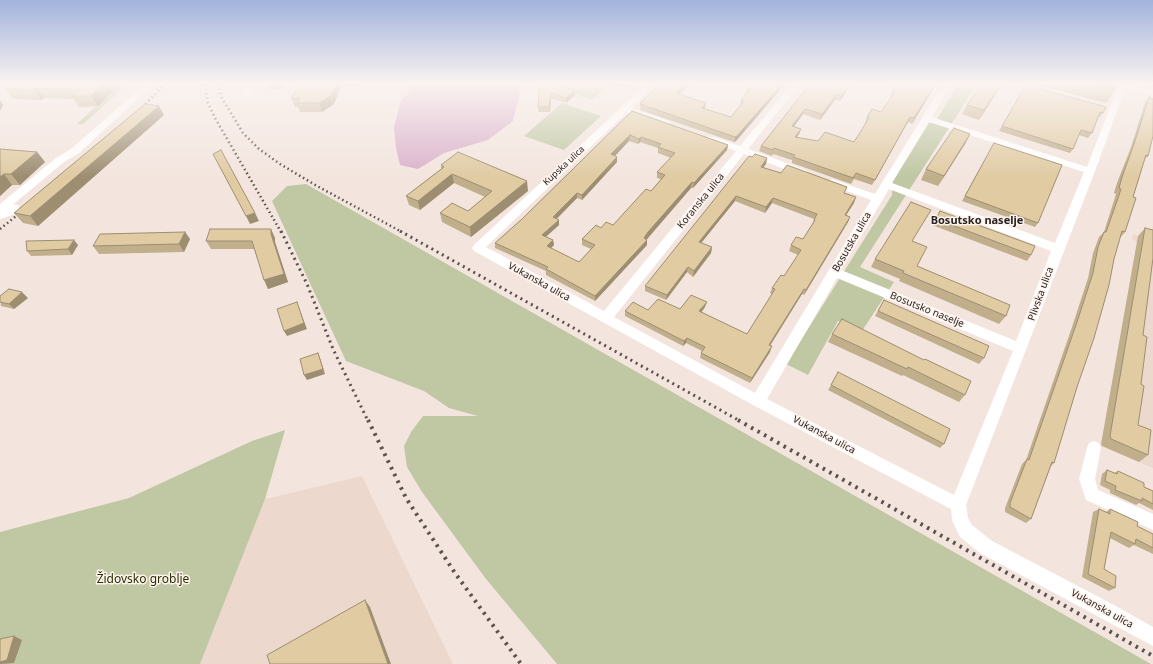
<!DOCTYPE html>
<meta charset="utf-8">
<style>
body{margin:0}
canvas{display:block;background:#f3e5de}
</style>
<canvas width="1153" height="664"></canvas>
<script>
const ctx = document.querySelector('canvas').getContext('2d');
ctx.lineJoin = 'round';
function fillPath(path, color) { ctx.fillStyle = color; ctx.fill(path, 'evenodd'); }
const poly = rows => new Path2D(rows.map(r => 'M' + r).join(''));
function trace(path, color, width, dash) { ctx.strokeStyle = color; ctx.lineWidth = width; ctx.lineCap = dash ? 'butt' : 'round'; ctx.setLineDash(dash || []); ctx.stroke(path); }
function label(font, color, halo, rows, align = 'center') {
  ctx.font = font + ' "Noto Sans",sans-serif'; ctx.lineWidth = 3; ctx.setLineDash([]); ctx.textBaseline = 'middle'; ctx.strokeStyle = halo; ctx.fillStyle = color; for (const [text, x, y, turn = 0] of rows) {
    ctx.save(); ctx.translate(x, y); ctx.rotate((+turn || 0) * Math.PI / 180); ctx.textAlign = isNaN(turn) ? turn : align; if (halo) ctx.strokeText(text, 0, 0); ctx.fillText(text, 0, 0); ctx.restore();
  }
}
fillPath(poly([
 [1153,224,1153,468,1101,446,1137,242,1132,239,1133,234,1151,240],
 [362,476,453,664,200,664,265,499]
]), '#edd8cd');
fillPath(poly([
 [120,84,128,84,83,124,77,124],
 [554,84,609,84,592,100,552,85],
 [958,84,977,84,860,267,894,282,862,331,838,321,808,375,786,364,892,195,893,181,929,123,935,123],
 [562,103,601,116,564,150,524,136],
 [306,184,1151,664,557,664,486,579,422,492,407,467,404,446,411,432,423,416,478,416,449,408,424,391,346,361,272,201,287,186],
 [285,430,265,499,200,664,0,664,0,532,129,498,252,441]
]), '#bfc7a3');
fillPath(poly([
 [408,84,520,84,519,96,513,121,488,140,444,153,418,169,400,165,396,148,394,127,401,100,409,94]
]), '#dab2cc');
fillPath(poly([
 [145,84,154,84,79,153,64,162,4,212,0,214,0,204,56,158,71,149,145,84],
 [245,84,253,84,251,97,248,98,244,95,245,84],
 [646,84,655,84,631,108,669,121,671,123,669,125,663,125,626,113,486,247,604,311,736,151,708,141,706,139,708,137,714,137,740,146,792,84,800,84,748,149,806,170,807,172,806,174,798,174,744,154,614,317,755,393,871,200,828,184,827,182,832,179,875,194,943,84,951,84,932,117,1087,167,1119,84,1127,84,1095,171,966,505,968,518,972,525,992,541,1114,605,1153,627,1153,646,980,553,960,537,952,520,951,509,753,405,474,251,472,248,474,245,646,84],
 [929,122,1084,172,1055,243,892,183,929,122],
 [889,189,1051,251,1016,341,841,270,889,189],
 [837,278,1013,351,954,495,767,399,837,278],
 [1017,84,1030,84,1046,88,1047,90,1043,93,1018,86,1017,84],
 [1094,441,1099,443,1101,448,1095,479,1098,490,1153,514,1153,530,1086,500,1079,479,1087,448,1089,443,1094,441]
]), '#fff');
fillPath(poly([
 [1123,84,1141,84,1153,88,1153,96,1124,87,1123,84],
 [12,204,18,205,20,209,18,213,0,219,0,208,12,204]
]), '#fff');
trace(poly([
 [205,84,208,103,215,118,281,232],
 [218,84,222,98,243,133,259,149,280,164,317,186,402,232],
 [136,114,165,84],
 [0,229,25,209]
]), '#5a524f', 2.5, [1.5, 3]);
trace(poly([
 [281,231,307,284,333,349,368,421],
 [400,231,740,421]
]), '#5a524f', 3, [2, 4]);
trace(poly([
 [368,420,406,498,455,573,521,664],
 [738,420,1153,656]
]), '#5a524f', 4, [2.5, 5]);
fillPath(poly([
 [11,84,120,84,98,106,79,107,74,99,44,98,42,100,13,99,5,89],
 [300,84,361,84,360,86,341,86,334,104,322,112,300,112,298,107,295,107,291,98],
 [612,84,633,84,628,88],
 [690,84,679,95,705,108,705,109,731,117,740,106,741,100,747,93,746,93,747,88,785,84,736,141,734,142,640,110,641,102],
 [810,84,838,84,846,92,840,101,835,100,820,120,803,114,794,127,801,129,799,134,797,137,818,141,854,142,866,123,865,123,867,117,881,112,892,97,890,96,892,91,897,84,936,84,912,124,908,122,872,185,854,179,851,184,792,163,792,160,773,154,772,156,759,151,761,146],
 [1002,84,979,120,962,114,967,105],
 [1040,84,1118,84,1116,88,1106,103,1042,86],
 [1026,85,1103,113,1100,117,1098,117,1092,133,1088,138,1079,135,1073,149,1070,153,999,131],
 [539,89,575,90,575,95,566,103,551,98,550,112,538,112,538,107],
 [1149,97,1148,156,1144,160,1133,197,1125,232,1120,238,1114,259,1077,387,1054,463,1051,466,1031,519,1026,523,1005,512,1005,508,1022,464,1026,460,1072,327,1088,278,1093,253,1099,237,1104,232,1116,194,1114,193,1117,183,1131,147,1145,103],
 [632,111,728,145,727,150,693,188,691,188,647,239,647,245,595,301,546,275,546,271,495,248,495,243,522,219],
 [629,141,638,144,640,142,658,148,658,153,671,158,657,172,657,178,661,179,651,191,613,225,601,228,582,239,582,245,591,249,579,262,551,248,554,245,553,240,546,237,559,225,559,220,557,219,577,198,582,200,617,162,617,157,615,156],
 [164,115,38,226,23,223,14,213],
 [970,134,965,144,938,186,921,180,926,169],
 [994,143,1038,223,1035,227,962,201],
 [0,149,37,152,45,162,20,185,12,185,0,196],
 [752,157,767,158,766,164,763,167,781,173,845,193,854,203,846,215,850,217,848,222,804,295,802,294,770,346,770,352,750,383,700,358,701,353,702,351,686,343,683,346,625,316,625,311,680,309,705,307,701,312,747,334,772,294,770,293,772,288,784,276,798,255,789,251,791,245,803,239,812,225,814,219,772,203,765,213,735,201,701,243,712,247,711,253,693,277,687,272,666,300,645,291,645,286],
 [441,165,528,191,471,237,442,222,440,213,468,211,485,197,454,183,420,210,409,205,406,196,441,169],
 [940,211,1031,255,1027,261,932,225],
 [926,218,912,241,917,266,1006,316,999,324,899,281,900,279,871,267,875,259],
 [1145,228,1141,384,1138,425,1148,455,1139,462,1102,446,1101,444,1138,236],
 [185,232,190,239,184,252,99,254,93,246],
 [275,238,275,242,288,282,268,289,254,249,211,249,206,241],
 [78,245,72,255,31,256,27,251],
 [0,296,28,298,14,309,1,306],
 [884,300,984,358,979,364,875,316],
 [842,319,965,395,959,402,903,375,902,376,828,342,832,334],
 [831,385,944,444,940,448,828,390],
 [1107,470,1114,473,1118,471,1144,487,1153,491,1153,510,1139,503,1136,505,1110,493,1110,490,1100,485,1102,474],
 [1099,509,1106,512,1110,509,1137,526,1153,534,1153,554,1134,545,1129,548,1110,538,1104,569,1115,588,1109,591,1082,577,1093,512]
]), '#c1af8c');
fillPath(poly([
 [104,84,120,84,98,106,91,96],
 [276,84,283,84,284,88,271,90,269,85],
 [336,84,340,84,341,86,334,104,322,112,319,103],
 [628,84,633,84,628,88],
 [685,84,690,84,675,99,676,93],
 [782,84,785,84,736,141,734,142,735,137],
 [935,84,936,84,912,124,914,118],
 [1001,84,1002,84,979,120,984,110],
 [848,87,846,92,840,101,841,96],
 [37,88,44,98,42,100,34,90],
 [575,90,575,95,566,103,566,98],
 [551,93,551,98,550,112,549,107],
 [837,94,835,100,820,120,822,114],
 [0,100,3,105,0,111],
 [706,103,705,108,701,113,702,108],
 [159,106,164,115,38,226,30,216],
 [805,109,803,114,790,131,792,126],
 [910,117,908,122,872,185,875,180],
 [801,129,799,134,793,142,795,137],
 [970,134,965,144,938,186,944,176],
 [630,135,629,141,611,160,611,154],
 [641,137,640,142,638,144,639,139],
 [728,145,727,150,693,188,694,183],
 [37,152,45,162,20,185,11,174],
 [617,157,617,162,582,200,582,195],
 [767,158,766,164,760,172,761,167],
 [4,174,12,185,0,196,0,177],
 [452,174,454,183,420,210,418,201],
 [527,181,528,191,471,237,470,227],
 [692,182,691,188,648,238,643,244,644,238,648,232],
 [577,193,577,198,553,222,553,217],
 [736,196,735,201,698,247,699,242],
 [856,197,854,203,843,220,845,215],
 [773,198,772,203,765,213,766,207],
 [255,213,259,221,250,224,246,216],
 [850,217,848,222,804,295,806,290],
 [559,220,559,225,542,240,542,235],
 [271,229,275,238,275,242,288,282,268,289,264,280],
 [185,232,190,239,184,252,179,244],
 [74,240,78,245,72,255,68,249],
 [553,240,554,245,547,252,547,246],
 [647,240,647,245,595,301,595,296],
 [712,247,711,253,693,277,694,271],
 [688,267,687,272,666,300,667,295],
 [804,289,802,294,767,350,769,345],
 [22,292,28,298,14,309,9,304],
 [297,302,299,308,307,329,287,336,284,331],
 [707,302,705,307,698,317,699,311],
 [687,338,686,343,683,346,684,341],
 [772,346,770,352,750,383,752,378],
 [318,353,320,358,325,374,307,380,304,375],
 [365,600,370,607,391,664,388,664],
 [14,636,22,640,14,663,0,664,0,662]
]), '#9d8e72');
const building = poly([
 [11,84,104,84,91,96,72,96,80,89,37,88,34,90,5,89,11,84],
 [300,84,336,84,332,95,319,103,297,103,300,98,291,98,300,84],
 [546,84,556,84,575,90,566,98,551,93,549,107,538,107,539,89,546,84],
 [660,84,685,84,676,93,706,103,702,108,731,117,744,101,741,100,751,89,747,88,751,84,782,84,737,136,735,137,640,104,642,103,641,102,660,84],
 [810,84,837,84,848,87,841,96,837,94,822,114,805,109,792,126,801,129,795,137,818,141,825,132,854,142,869,118,867,117,872,109,881,112,895,92,892,91,897,84,935,84,914,118,910,117,875,180,856,173,853,178,793,157,795,155,774,148,773,150,761,146,810,84],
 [982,84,1001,84,984,110,967,105,982,84],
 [1098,84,1118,84,1116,88,1098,84],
 [1026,85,1106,107,1103,113,1100,112,1092,133,1081,130,1073,149,1002,126,1026,85],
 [1149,97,1153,99,1153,136,1148,156,1146,155,1133,197,1136,198,1125,232,1122,231,1114,259,1109,285,1094,338,1077,387,1054,463,1052,462,1031,519,1010,507,1010,503,1027,459,1029,460,1077,322,1093,273,1098,247,1104,232,1106,232,1117,201,1121,189,1119,188,1122,177,1135,141,1149,97],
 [145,104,159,106,30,216,14,213,145,104],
 [632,111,728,145,694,183,692,182,648,232,644,238,647,240,595,296,546,269,548,267,495,243,522,219,632,111],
 [630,135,639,139,641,137,661,144,658,147,675,153,657,172,665,175,651,191,646,189,613,225,606,222,601,228,596,225,582,239,595,245,579,262,547,246,553,240,542,235,559,220,553,217,577,193,582,195,617,157,611,154,630,135],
 [954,128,970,134,944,176,926,169,954,128],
 [994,143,1062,165,1038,223,965,196,994,143],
 [0,149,37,152,11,174,4,174,0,177,0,149],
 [221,150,255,213,246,216,213,154,221,150],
 [458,152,527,181,470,227,440,213,452,203,468,211,492,191,452,174,418,201,406,196,444,167,441,165,458,152],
 [755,154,767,158,761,167,781,173,787,165,847,187,844,193,856,197,845,215,850,217,806,290,804,289,769,345,772,346,752,378,701,353,705,347,687,338,684,341,625,311,633,302,648,310,658,299,680,309,691,295,707,302,699,311,747,334,775,289,772,288,781,275,784,276,801,250,791,245,796,237,803,239,815,220,814,220,817,214,773,198,766,207,736,196,699,242,712,247,694,271,688,267,667,295,645,286,749,156,752,157,755,154],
 [911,202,931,210,912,241,927,247,917,266,1010,305,1006,316,903,273,904,271,875,259,911,202],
 [940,211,1035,246,1031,255,936,219,940,211],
 [1145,228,1153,230,1153,258,1143,335,1147,337,1141,384,1144,386,1138,425,1151,430,1148,455,1111,439,1110,436,1145,228],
 [210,229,271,229,271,234,284,274,264,280,252,241,206,241,210,229],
 [185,232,179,244,93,246,100,234,185,232],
 [74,240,68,249,27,251,26,241,74,240],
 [9,289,22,292,9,304,0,302,0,296,9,289],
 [884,300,989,346,984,358,878,311,884,300],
 [297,302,304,323,284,331,277,309,297,302],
 [842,319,924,360,925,359,971,381,965,395,908,367,907,369,832,334,842,319],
 [318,353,323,369,304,375,300,359,318,353],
 [838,372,950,429,944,444,831,385,838,372],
 [1107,470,1117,474,1118,471,1144,483,1144,487,1153,491,1153,504,1142,498,1142,501,1115,490,1116,486,1105,481,1107,470],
 [1099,509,1110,514,1110,509,1138,522,1137,526,1153,534,1153,548,1136,539,1135,544,1111,532,1104,569,1116,576,1115,588,1088,574,1099,509],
 [365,600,388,664,270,664,267,655,365,600],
 [14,636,7,660,0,662,0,639,14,636]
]);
fillPath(building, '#e0cba3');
trace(building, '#9d8e72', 1);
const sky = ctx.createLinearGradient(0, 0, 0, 177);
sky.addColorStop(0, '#a2b3dd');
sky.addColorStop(0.47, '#faf3f0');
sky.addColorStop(1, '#faf3f000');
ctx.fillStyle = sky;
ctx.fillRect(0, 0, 1153, 177);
label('9px', '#292421', '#fff3ee', [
 ["Kupska ulica",564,166,-43]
]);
label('10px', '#292421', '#fff3ee', [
 ["Koranska ulica",701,201,-51],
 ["Bosutska ulica",852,242,-60],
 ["Vukanska ulica",539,282,29],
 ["Plivska ulica",1041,294,-70],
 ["Bosutsko naselje",927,310,22],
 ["Vukanska ulica",824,435,28],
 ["Vukanska ulica",1102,609,29]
]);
label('bold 11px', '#292421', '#fff3ee', [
 ["Bosutsko naselje",977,221]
]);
label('12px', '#282f00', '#fff3ee', [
 ["Židovsko groblje",143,580]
]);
</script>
